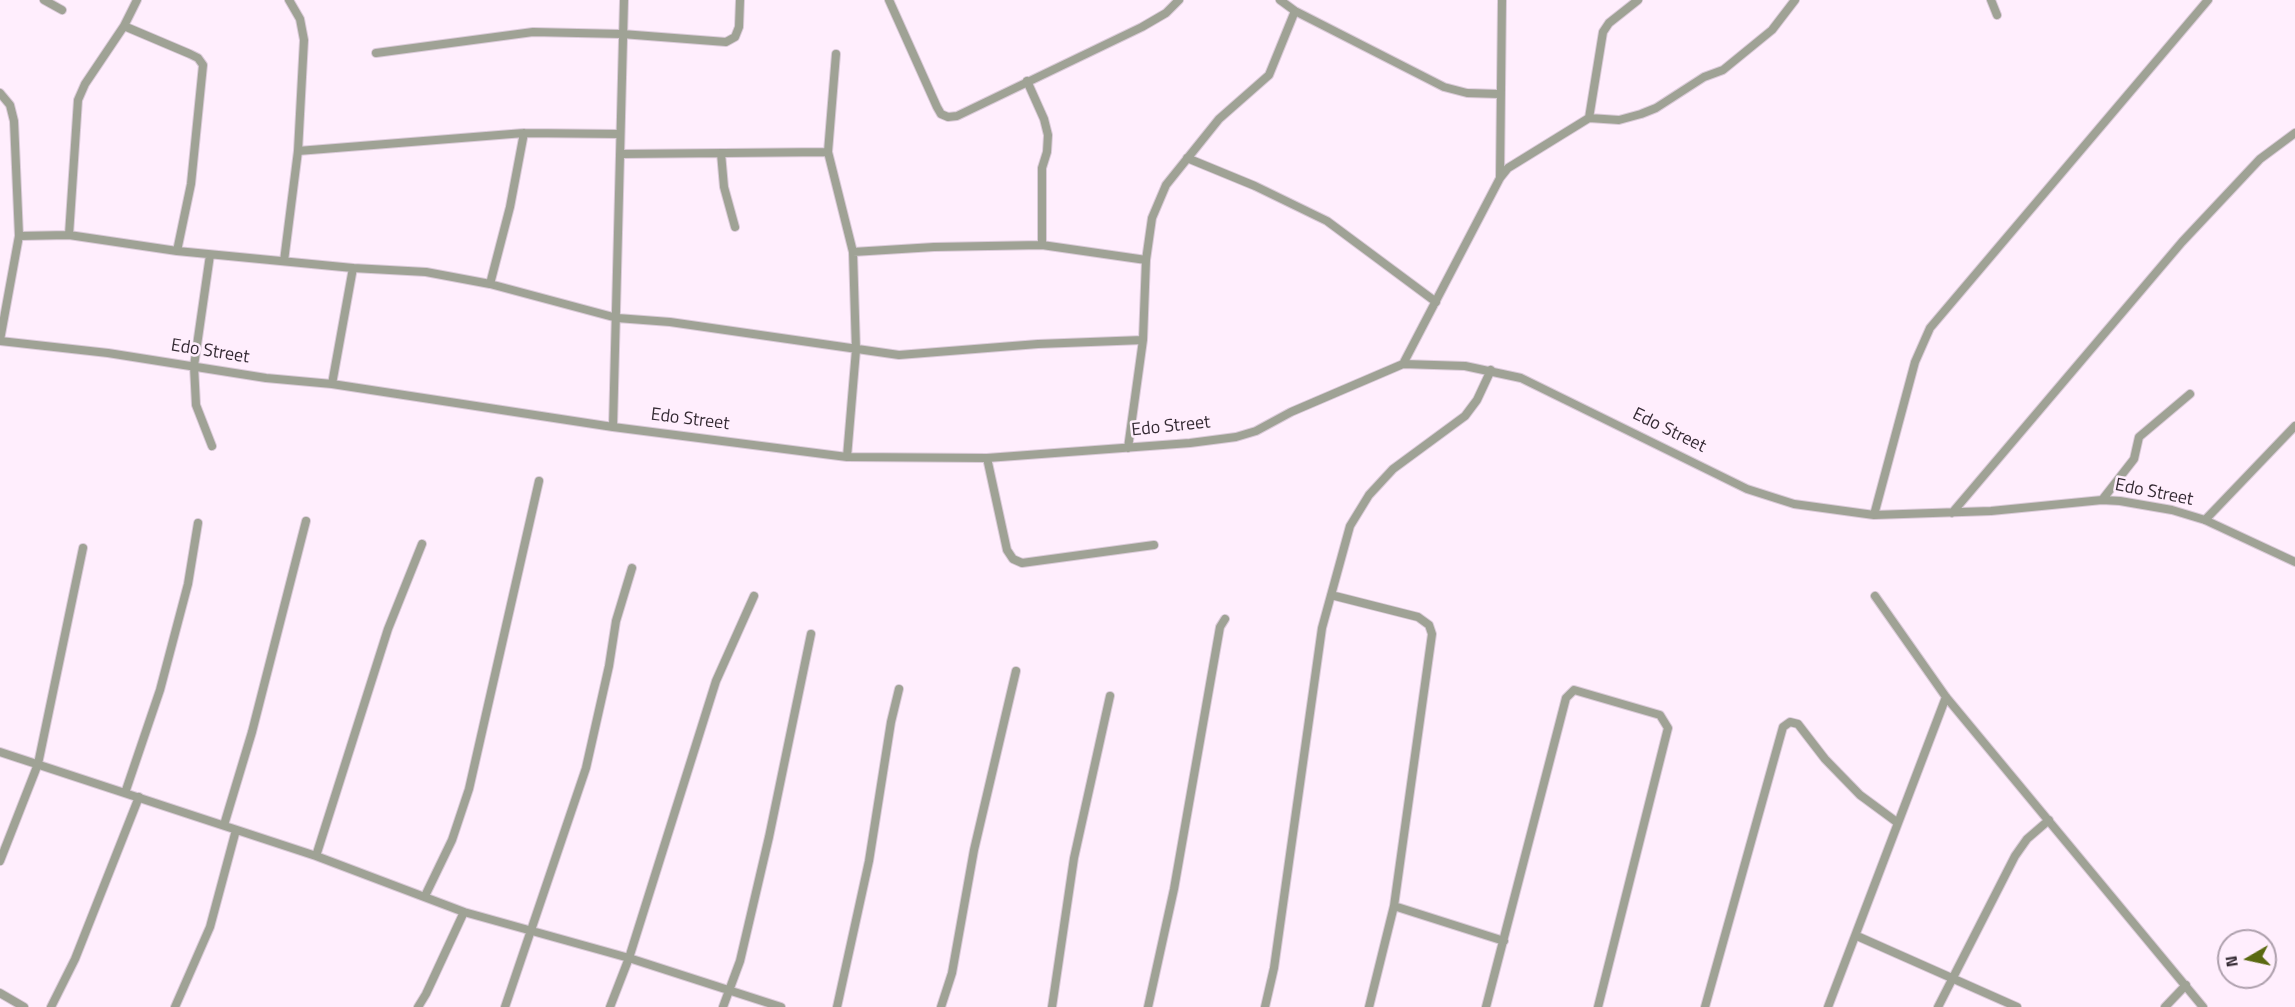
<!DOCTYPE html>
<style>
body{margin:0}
#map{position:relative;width:2295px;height:1007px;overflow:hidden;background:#ffeefd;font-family:"Titillium Web",sans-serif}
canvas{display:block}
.north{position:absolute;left:2217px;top:929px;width:60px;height:60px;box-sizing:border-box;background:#ffeefd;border:2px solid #aea0ad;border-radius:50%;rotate:261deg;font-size:16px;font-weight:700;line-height:24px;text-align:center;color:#352b34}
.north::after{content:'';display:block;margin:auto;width:21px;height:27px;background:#5a6911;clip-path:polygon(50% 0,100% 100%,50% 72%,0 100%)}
</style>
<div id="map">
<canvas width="2295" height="1007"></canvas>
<div class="north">N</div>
</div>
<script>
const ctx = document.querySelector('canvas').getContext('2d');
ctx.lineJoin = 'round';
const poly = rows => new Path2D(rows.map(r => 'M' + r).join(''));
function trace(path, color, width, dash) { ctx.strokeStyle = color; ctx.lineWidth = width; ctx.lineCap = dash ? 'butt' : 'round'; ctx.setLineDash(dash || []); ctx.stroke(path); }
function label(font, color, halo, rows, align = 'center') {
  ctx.font = font + ' "Titillium Web",sans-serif'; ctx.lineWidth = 5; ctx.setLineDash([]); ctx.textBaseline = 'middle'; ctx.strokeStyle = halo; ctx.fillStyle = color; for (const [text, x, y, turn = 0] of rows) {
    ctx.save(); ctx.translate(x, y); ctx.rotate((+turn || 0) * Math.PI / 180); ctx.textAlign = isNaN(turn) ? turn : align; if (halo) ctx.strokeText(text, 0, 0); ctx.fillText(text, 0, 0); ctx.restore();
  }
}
const minor = poly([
 [44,0,62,10],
 [889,0,937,107,941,114,948,117,957,116,1142,27,1166,13,1179,0],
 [1280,0,1295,11,1444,87,1467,93,1499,94],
 [1991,0,1997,15],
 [124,26,190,54,198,58,203,65,191,184,177,251],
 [376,53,533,32,622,34,726,42,735,37,739,27,740,0],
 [836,54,828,152,853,252,856,350,847,457],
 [1027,81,1044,119,1048,135,1047,152,1042,168,1042,245],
 [0,93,10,105,14,121,19,236],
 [1589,118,1619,120,1641,114,1656,108,1704,77,1723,70,1772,30,1795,0],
 [298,151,524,133,620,134],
 [721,153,724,187,735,227],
 [620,154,828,152],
 [1187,158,1255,186,1327,221,1436,302],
 [1500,178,1502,0],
 [69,235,177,251,353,268],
 [853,252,934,247,1042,245,1146,260],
 [210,255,194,366,196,405,212,446],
 [284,261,298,151,304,40,300,19,289,0],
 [490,284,510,207,524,133],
 [0,340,19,236,69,235,78,100,85,84,124,26,137,0],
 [0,341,108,353,266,378,332,384,613,427,847,457,987,458,1190,443,1236,437,1256,431,1291,412,1403,364,1465,366,1521,378,1747,489,1794,504,1874,515,1991,511,2102,500,2120,501,2172,510,2205,520,2295,562],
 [1403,364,1500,178,1508,168,1589,118,1603,32,1609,23,1638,0],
 [332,384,353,268,426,272,490,284,617,318,670,322,899,355,1038,344,1143,340],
 [613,427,624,0],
 [1128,448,1143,340,1146,260,1152,218,1166,185,1219,119,1269,75,1295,11],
 [987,458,1007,550,1013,559,1022,563,1154,545],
 [2102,500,2134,459,2139,437,2190,394],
 [1952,513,2182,242,2260,159,2295,133],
 [1874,515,1915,362,1930,328,2208,0],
 [2205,520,2295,426],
 [1331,595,1418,617,1429,625,1432,634,1394,906,1369,1007],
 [1875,596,1946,697,2203,1007],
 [0,752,316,856,464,912,629,958,781,1007],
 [125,793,160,690,188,584,198,523],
 [224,825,252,732,306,521],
 [316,856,388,629,422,544],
 [0,861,38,764,83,548],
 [425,896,452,840,469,789,539,481],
 [1394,906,1504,941],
 [1857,936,2017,1007],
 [0,993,24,1007],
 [51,1007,75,959,139,797],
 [175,1007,210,927,236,830],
 [418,1007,426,994,464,912],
 [505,1007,586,768,609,666,616,621,632,568],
 [610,1007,629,958,716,681,754,596],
 [723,1007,740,961,769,837,811,634],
 [837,1007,869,861,891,722,899,689],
 [941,1007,952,973,974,850,1016,671],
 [1052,1007,1074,858,1110,696],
 [1148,1007,1174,889,1220,627,1225,619],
 [1265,1007,1274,968,1322,628,1350,526,1369,495,1393,469,1465,416,1477,400,1491,370],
 [1486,1007,1566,698,1574,690,1660,715,1668,728,1598,1007],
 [1705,1007,1783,727,1790,722,1798,724,1825,759,1860,795,1898,823],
 [1828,1007,1946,697],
 [1938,1007,2015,856,2027,839,2049,820],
 [2165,1007,2186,985]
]);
trace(minor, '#dbcbd9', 10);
trace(minor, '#9fa295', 8);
label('18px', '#352b34', '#ffeefd', [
 ["Edo Street",210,352,9],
 ["Edo Street",690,420,7],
 ["Edo Street",1171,427,-6],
 ["Edo Street",1669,431,26],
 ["Edo Street",2154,493,11]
]);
</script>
